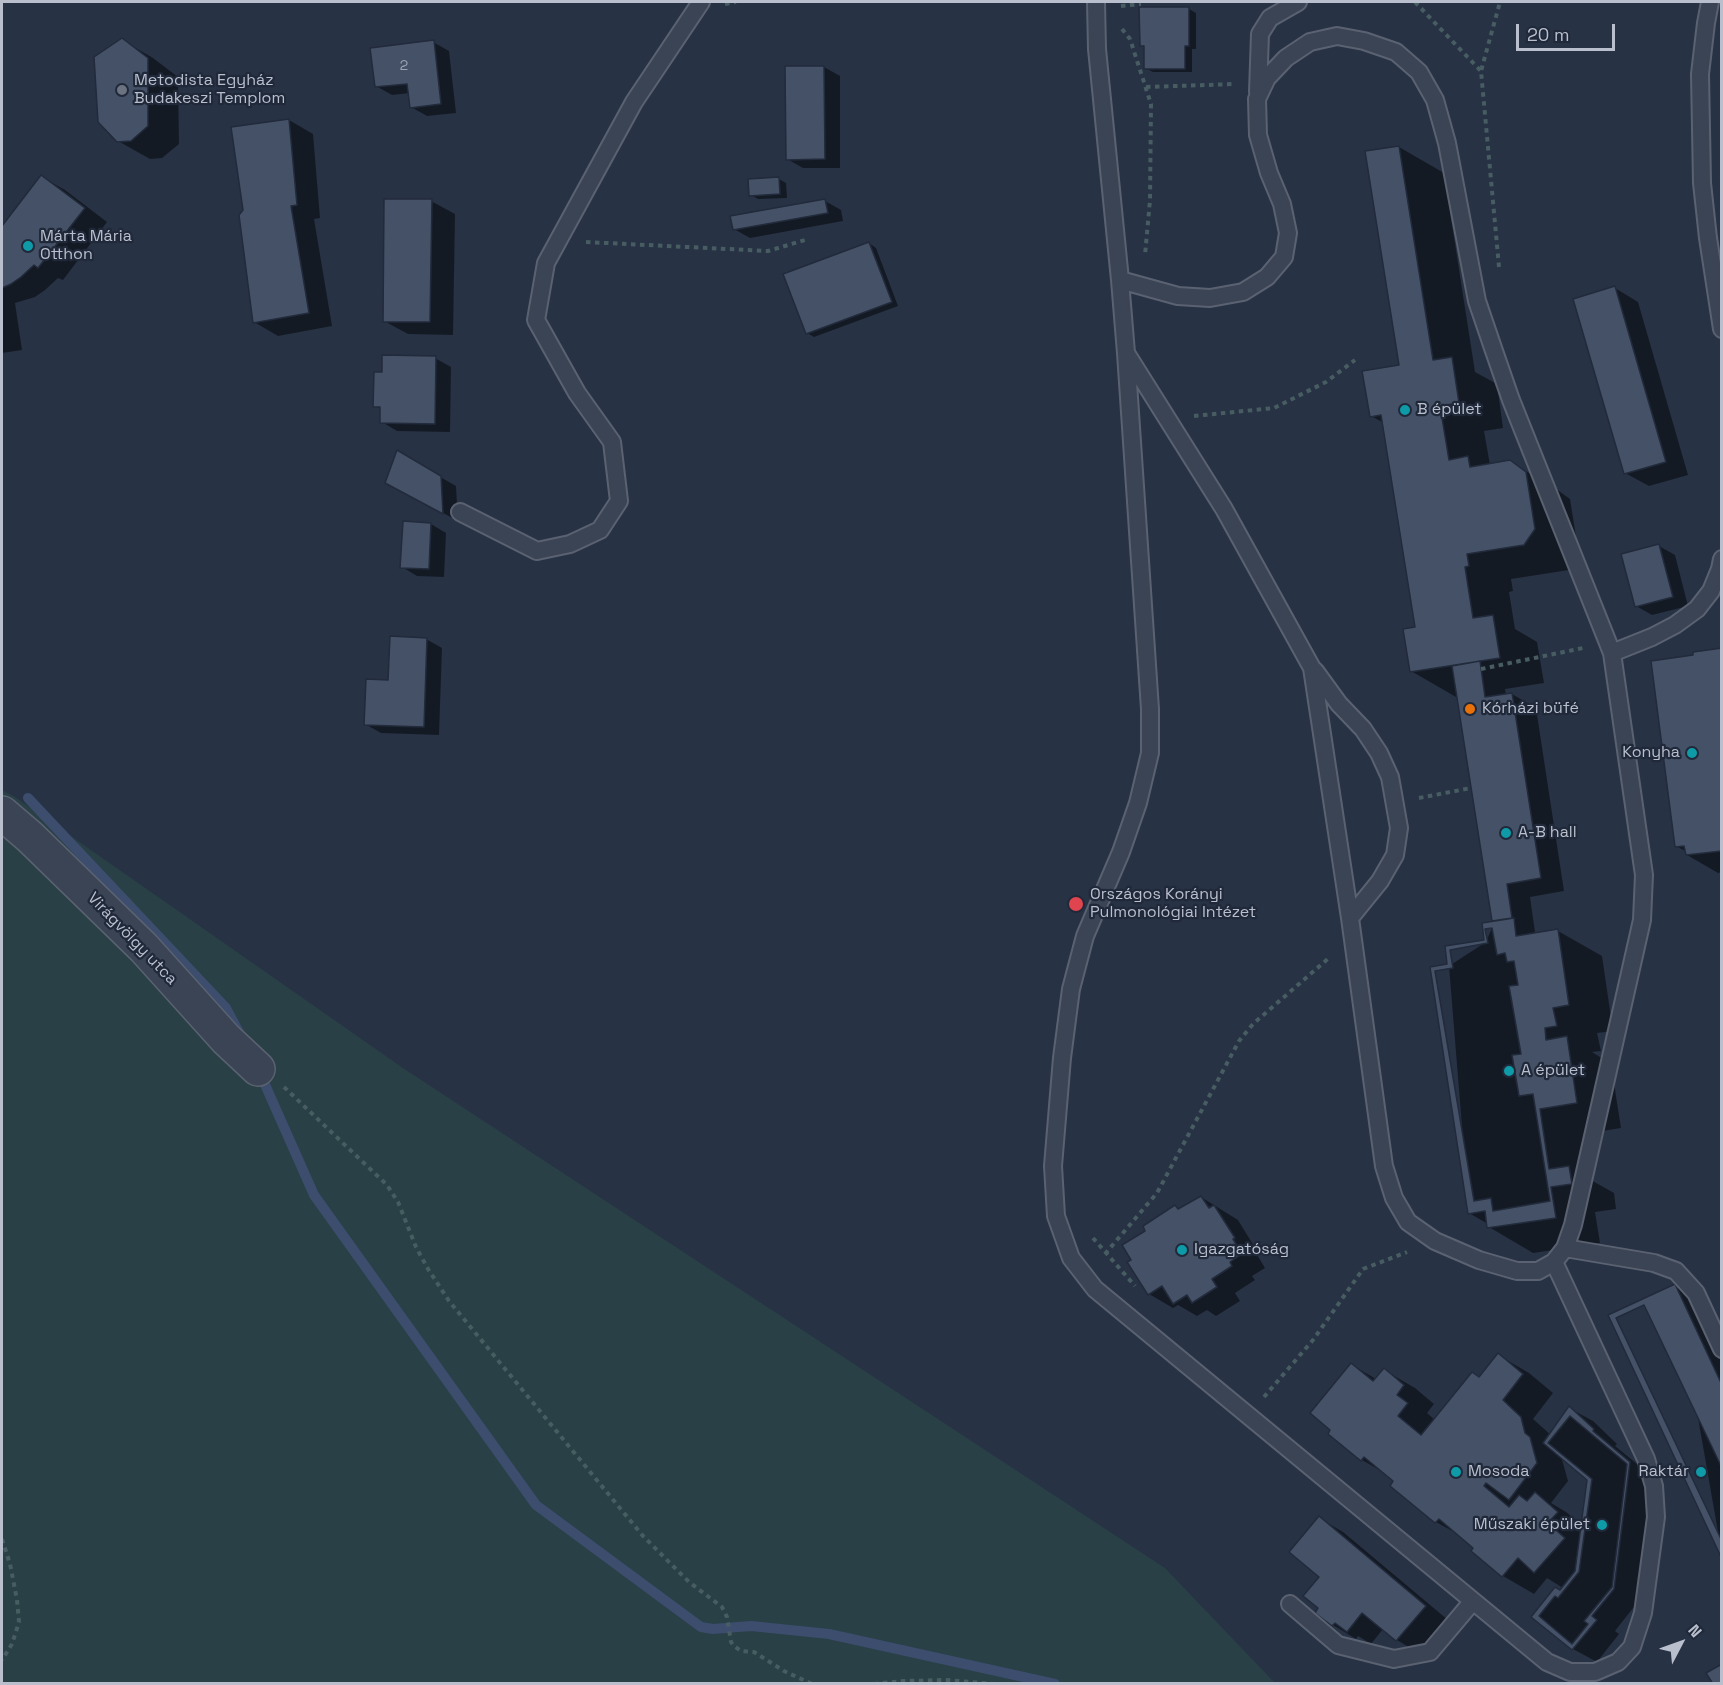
<!DOCTYPE html>
<meta charset="utf-8">
<style>
body{margin:0}
#map{position:relative;width:1723px;height:1685px;overflow:hidden;background:#273245;font-family:"Space Grotesk",sans-serif}
canvas{display:block}
.frame{position:absolute;inset:0;border:3px solid #b9bfcd;pointer-events:none}
.north{position:absolute;left:1651px;top:1613px;width:60px;height:60px;-webkit-text-stroke:4px #20293a;paint-order:stroke;rotate:49deg;font-size:16px;font-weight:700;line-height:24px;text-align:center;color:#b9bfcd}
.north::after{content:'';display:block;margin:auto;width:21px;height:27px;background:#b9bfcd;clip-path:polygon(50% 0,100% 100%,50% 72%,0 100%)}
.scale{position:absolute;left:1516px;top:24px;width:99px;height:27px;box-sizing:border-box;border:3px solid #b9bfcd;border-top:0;padding-left:8px;font-size:18px;line-height:21px;white-space:nowrap;color:#b9bfcd;-webkit-text-stroke:4px #20293a;paint-order:stroke}
</style>
<div id="map">
<canvas width="1723" height="1685"></canvas>
<div class="frame"></div>
<div class="north">N</div>
<div class="scale">20 m</div>
</div>
<script>
const ctx = document.querySelector('canvas').getContext('2d');
ctx.lineJoin = 'round';
function fillPath(path, color) { ctx.fillStyle = color; ctx.fill(path, 'evenodd'); }
const poly = rows => new Path2D(rows.map(r => 'M' + r).join(''));
function trace(path, color, width, dash) { ctx.strokeStyle = color; ctx.lineWidth = width; ctx.lineCap = dash ? 'butt' : 'round'; ctx.setLineDash(dash || []); ctx.stroke(path); }
function label(font, color, halo, rows, align = 'center') {
  ctx.font = font + ' "Space Grotesk",sans-serif'; ctx.lineWidth = 4.5; ctx.setLineDash([]); ctx.textBaseline = 'middle'; ctx.strokeStyle = halo; ctx.fillStyle = color; for (const [text, x, y, turn = 0] of rows) {
    ctx.save(); ctx.translate(x, y); ctx.rotate((+turn || 0) * Math.PI / 180); ctx.textAlign = isNaN(turn) ? turn : align; if (halo) ctx.strokeText(text, 0, 0); ctx.fillText(text, 0, 0); ctx.restore();
  }
}
fillPath(poly([
 [2,790,15,797,403,1068,1165,1568,1275,1683,2,1683]
]), '#294046');
fillPath(poly([
 [1141,9,1189,9,1196,13,1196,49,1192,49,1192,72,1153,72,1145,68,1146,48,1141,45],
 [122,40,153,58,178,77,179,144,162,158,150,159,118,141],
 [433,42,449,51,456,113,427,116,411,107,410,93,392,95,376,86],
 [824,67,840,76,840,168,803,168,787,159],
 [289,120,313,134,320,218,314,219,332,326,278,336,254,322,245,210,233,128],
 [1399,147,1444,173,1475,372,1497,384,1503,428,1484,431,1490,465,1510,462,1555,488,1570,499,1579,555,1569,570,1511,579,1513,591,1509,592,1515,629,1537,642,1544,683,1505,689,1506,695,1512,694,1536,708,1564,891,1530,897,1535,932,1538,934,1558,931,1602,956,1613,1031,1597,1033,1601,1051,1592,1052,1611,1064,1621,1128,1584,1134,1591,1180,1614,1193,1616,1209,1595,1212,1600,1243,1533,1253,1489,1227,1488,1224,1469,1213,1449,966,1486,942,1494,923,1458,697,1456,697,1411,671,1416,628,1384,423,1371,416,1401,366],
 [42,177,65,190,107,222,63,280,58,278,45,290,35,297,15,303,22,350,2,353,2,241,3,239,2,238,2,229],
 [779,179,786,183,787,198,758,199,751,195],
 [431,201,455,214,453,335,408,334,384,321],
 [825,201,841,210,843,221,750,238,734,229],
 [869,243,876,248,898,306,814,337,807,333],
 [1615,288,1638,302,1688,475,1649,486,1625,473],
 [435,358,451,367,450,432,397,431,382,422,382,410,375,406,384,373],
 [397,452,456,486,458,521,402,491],
 [431,524,446,533,444,577,417,576,402,567],
 [1659,546,1675,555,1688,606,1652,615,1636,606],
 [426,639,442,648,439,735,381,733,365,724,390,682],
 [1722,650,1722,872,1718,873,1687,855,1687,852,1676,846,1695,657],
 [1201,1197,1238,1220,1257,1251,1256,1253,1265,1268,1252,1276,1255,1280,1235,1293,1240,1301,1216,1316,1207,1310,1197,1316,1178,1305,1173,1308,1149,1294,1133,1260,1147,1231,1175,1207,1180,1210],
 [1675,1286,1706,1304,1722,1338,1722,1555],
 [1498,1355,1529,1373,1553,1393,1533,1419,1551,1435,1569,1408,1593,1421,1617,1444,1615,1446,1653,1477,1637,1603,1615,1631,1619,1634,1597,1662,1573,1649,1534,1616,1563,1588,1547,1578,1534,1594,1503,1576,1475,1548,1463,1537,1436,1522,1388,1475,1362,1460,1352,1365,1376,1379,1384,1370,1415,1388,1434,1404,1427,1413,1435,1420,1480,1378],
 [1561,1456,1589,1479,1583,1526,1566,1512,1551,1503,1568,1481],
 [1319,1518,1343,1532,1448,1620,1420,1654,1397,1640,1383,1629,1371,1644,1358,1636,1356,1639,1333,1625,1320,1608]
]), '#0007');
trace(poly([
 [28,798,226,1008,241,1036],
 [259,1071,314,1195,536,1505,701,1627,713,1629,751,1626,829,1634,1055,1684]
]), '#3c4d6e', 10);
const building = poly([
 [1139,7,1189,7,1189,46,1185,46,1185,69,1144,69,1144,46,1140,46,1139,7],
 [122,38,148,58,148,126,131,141,117,142,98,122,94,57,122,38],
 [434,40,441,104,410,108,407,84,375,87,370,48,434,40],
 [785,66,824,66,825,159,786,160,785,66],
 [289,119,297,205,291,206,309,313,253,323,239,215,243,210,231,127,289,119],
 [1399,146,1433,360,1452,357,1459,403,1440,406,1449,460,1468,456,1470,467,1510,460,1526,472,1535,529,1524,545,1467,554,1469,566,1465,567,1473,618,1493,615,1500,658,1410,672,1403,629,1415,627,1381,415,1370,417,1362,371,1399,365,1365,151,1399,146],
 [41,175,85,208,38,268,34,265,21,277,11,284,2,288,2,226,41,175],
 [779,177,780,194,749,196,748,179,779,177],
 [384,199,432,199,430,322,383,322,384,199],
 [825,199,828,213,733,230,730,216,825,199],
 [869,242,892,302,806,334,783,274,869,242],
 [1615,286,1666,462,1624,474,1573,299,1615,286],
 [382,355,436,356,435,424,380,423,380,407,373,407,374,372,382,372,382,355],
 [397,450,441,476,443,514,385,483,397,450],
 [403,521,431,523,429,569,400,568,403,521],
 [1659,544,1673,597,1635,607,1621,554,1659,544],
 [390,636,427,638,424,727,364,725,366,679,388,680,390,636],
 [1722,648,1722,851,1686,855,1684,846,1675,847,1651,661,1693,655,1693,652,1722,648],
 [1480,661,1485,697,1512,693,1541,878,1507,884,1512,918,1492,921,1452,666,1480,661],
 [1514,918,1516,936,1558,929,1569,1005,1553,1008,1557,1026,1545,1028,1546,1040,1567,1036,1577,1103,1540,1109,1549,1169,1569,1166,1572,1184,1551,1187,1556,1218,1487,1228,1485,1211,1468,1214,1430,967,1447,964,1445,946,1484,940,1482,923,1514,918],
 [1492,928,1497,955,1505,953,1507,962,1514,961,1518,985,1509,986,1521,1054,1512,1055,1519,1096,1533,1094,1550,1201,1493,1211,1491,1198,1474,1201,1435,971,1453,968,1450,950,1488,943,1485,929,1492,928],
 [1201,1196,1209,1208,1214,1205,1235,1238,1233,1239,1242,1254,1230,1262,1232,1266,1212,1279,1217,1287,1192,1303,1187,1295,1173,1304,1162,1286,1148,1295,1127,1262,1131,1260,1122,1245,1145,1231,1143,1226,1175,1205,1178,1209,1201,1196],
 [1675,1284,1722,1385,1722,1559,1608,1315,1675,1284],
 [1644,1305,1722,1468,1722,1541,1616,1318,1644,1305],
 [1498,1353,1523,1374,1503,1400,1521,1417,1525,1433,1530,1437,1537,1463,1509,1500,1486,1483,1484,1486,1509,1507,1519,1495,1527,1501,1535,1492,1558,1512,1548,1523,1565,1538,1534,1573,1518,1558,1502,1577,1471,1551,1473,1548,1439,1519,1435,1523,1390,1486,1393,1481,1364,1457,1361,1461,1328,1434,1330,1430,1310,1413,1351,1363,1373,1381,1384,1368,1404,1385,1397,1395,1408,1403,1398,1416,1421,1435,1472,1372,1479,1377,1498,1353],
 [1569,1406,1594,1429,1593,1431,1630,1462,1614,1589,1592,1616,1597,1620,1572,1650,1531,1617,1555,1587,1560,1590,1575,1571,1587,1480,1543,1443,1569,1406],
 [1570,1416,1627,1464,1612,1587,1584,1621,1588,1624,1572,1644,1539,1616,1555,1596,1558,1598,1579,1572,1592,1479,1548,1443,1570,1416],
 [1319,1516,1426,1606,1396,1641,1362,1613,1347,1632,1335,1623,1332,1626,1315,1613,1318,1608,1303,1596,1319,1577,1289,1552,1319,1516],
 [1722,1664,1722,1684,1713,1684,1706,1673,1722,1664]
]);
fillPath(building, '#455167');
trace(building, '#222b3c', 1.5);
const lane = poly([
 [1096,2,1097,49,1120,280,1126,353,1150,709,1150,753,1138,803,1121,852,1085,936,1071,989,1062,1058,1053,1166,1056,1216,1071,1258,1095,1289,1547,1662,1570,1672,1595,1672,1618,1662,1632,1647,1643,1613,1656,1517,1654,1486,1646,1459,1554,1262],
 [1710,2,1706,23,1700,74,1702,183,1708,238,1722,329],
 [1258,92,1260,34,1270,18,1298,2],
 [1120,280,1178,296,1210,298,1243,292,1267,277,1284,257,1288,233,1282,204,1269,173,1258,135,1257,99,1267,78,1286,58,1310,42,1337,36,1364,41,1396,52,1419,72,1435,100,1447,143,1477,301,1493,348,1511,400,1612,653,1644,875,1642,920,1573,1225,1565,1248,1554,1262,1538,1271,1517,1271,1479,1260,1435,1241,1408,1222,1394,1198,1384,1166,1350,918,1312,668,1224,509,1126,353],
 [460,512,537,551,570,544,600,530,619,501,612,442,577,393,536,320,546,263,634,102,701,2],
 [1612,653,1652,637,1675,625,1697,609,1711,591,1720,569,1722,559],
 [1315,671,1339,704,1363,729,1379,753,1390,777,1399,828,1395,855,1380,881,1350,918],
 [1565,1248,1654,1263,1676,1271,1696,1293,1722,1349],
 [1290,1604,1338,1645,1394,1659,1430,1652,1473,1601]
]);
const street = poly([
 [2,813,30,837,144,948,226,1039,258,1069]
]);
trace(lane, '#5a6271', 20);
trace(street, '#5a6271', 36);
trace(poly([
 [1415,2,1481,71],
 [725,4,736,2],
 [1121,6,1141,4],
 [1122,29,1130,39,1151,104,1150,200,1145,255],
 [1146,87,1235,84],
 [586,242,768,251,805,240],
 [1499,267,1481,71,1500,2],
 [1194,416,1274,408,1326,382,1355,360],
 [1481,669,1583,648],
 [1419,798,1471,788],
 [284,1087,387,1185,398,1202,416,1247,428,1269,449,1301,643,1536,689,1582,722,1607,727,1617,731,1642,734,1646,741,1651,754,1652,784,1671,812,1684],
 [1093,1238,1135,1286],
 [1105,1254,1157,1193,1239,1041,1253,1024,1330,957],
 [1264,1397,1313,1340,1363,1269,1407,1252],
 [2,1539,10,1564,17,1600,19,1622,12,1644,2,1660],
 [874,1684,903,1681,946,1680,995,1684]
]), '#475d61', 4, [4.5, 4.5]);
trace(lane, '#3b4454', 16);
trace(street, '#3b4454', 33);
for (const [x, y, r, color] of [
 [122,90,6,"#6b7280"],
 [28,246,6,"#0f9aa8"],
 [1405,410,6,"#0f9aa8"],
 [1470,709,6,"#e8710a"],
 [1692,753,6,"#0f9aa8"],
 [1506,833,6,"#0f9aa8"],
 [1076,904,8,"#e0444e"],
 [1509,1071,6,"#0f9aa8"],
 [1182,1250,6,"#0f9aa8"],
 [1456,1472,6,"#0f9aa8"],
 [1701,1472,6,"#0f9aa8"],
 [1602,1525,6,"#0f9aa8"]
]) { const dot = new Path2D(); dot.arc(x, y, r, 0, 2 * Math.PI); ctx.fillStyle = color; ctx.fill(dot); trace(dot, '#20293a', 2); }
label('14px', '#9ca4b4', null, [
 ["2",404,66]
]);
label('16px', '#b9bfcd', '#20293a', [
 ["Metodista Egyház",134,81],
 ["Budakeszi Templom",134,99],
 ["Márta Mária",40,237],
 ["Otthon",40,255],
 ["B épület",1417,410],
 ["Kórházi büfé",1482,709],
 ["Konyha",1680,753,"right"],
 ["A-B hall",1518,833],
 ["Országos Korányi",1090,895],
 ["Pulmonológiai Intézet",1090,913],
 ["A épület",1521,1071],
 ["Igazgatóság",1194,1250],
 ["Mosoda",1468,1472],
 ["Raktár",1689,1472,"right"],
 ["Műszaki épület",1590,1525,"right"]
], 'left');
label('16px', '#b9bfcd', '#20293a', [
 ["Virágvölgy utca",132,939,46]
]);
</script>
